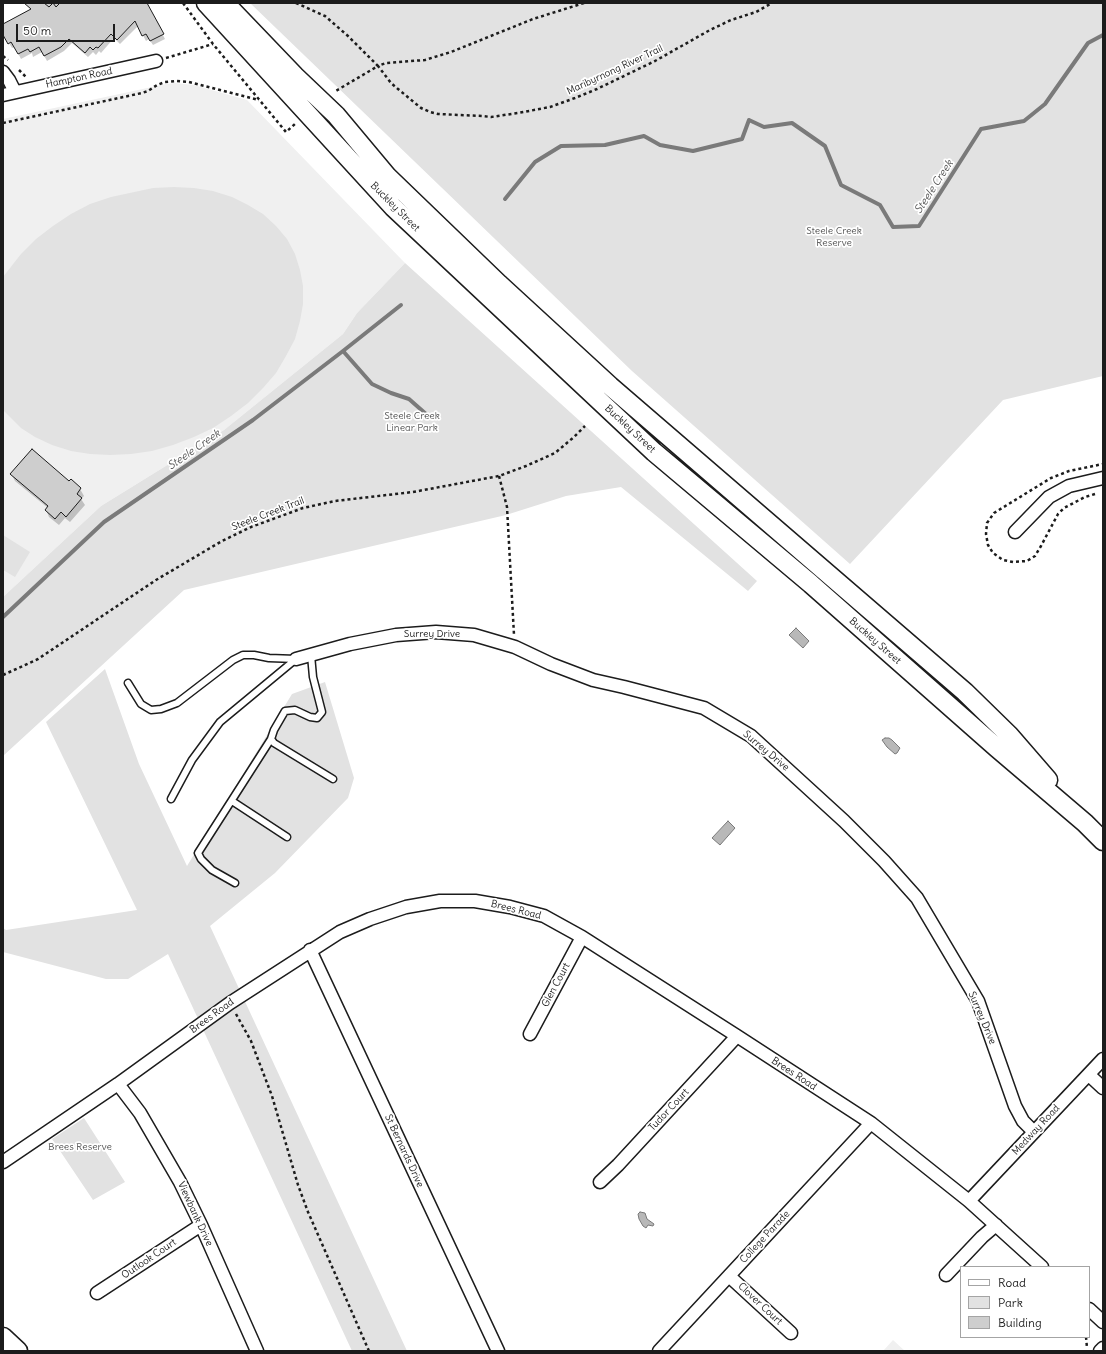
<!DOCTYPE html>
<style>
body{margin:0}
#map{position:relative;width:1106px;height:1354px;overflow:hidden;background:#fff;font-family:Delius,sans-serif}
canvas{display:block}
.frame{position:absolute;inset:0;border:4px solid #1c1c1c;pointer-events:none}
.legend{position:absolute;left:960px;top:1266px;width:130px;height:72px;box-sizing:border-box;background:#fff;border:1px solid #a4a4a4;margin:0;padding:5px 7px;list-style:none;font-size:12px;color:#1c1c1c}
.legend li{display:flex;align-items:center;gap:8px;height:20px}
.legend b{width:20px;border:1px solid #a4a4a4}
.scale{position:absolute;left:16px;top:24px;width:99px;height:18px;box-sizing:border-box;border:2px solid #1c1c1c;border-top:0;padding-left:5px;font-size:12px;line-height:14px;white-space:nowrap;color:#1c1c1c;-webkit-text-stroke:3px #fff;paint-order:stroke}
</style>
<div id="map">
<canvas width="1106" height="1354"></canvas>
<div class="frame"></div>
<ul class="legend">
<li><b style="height:5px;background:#fff"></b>Road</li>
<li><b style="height:11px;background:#e2e2e2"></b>Park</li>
<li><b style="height:11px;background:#cecece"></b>Building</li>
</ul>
<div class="scale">50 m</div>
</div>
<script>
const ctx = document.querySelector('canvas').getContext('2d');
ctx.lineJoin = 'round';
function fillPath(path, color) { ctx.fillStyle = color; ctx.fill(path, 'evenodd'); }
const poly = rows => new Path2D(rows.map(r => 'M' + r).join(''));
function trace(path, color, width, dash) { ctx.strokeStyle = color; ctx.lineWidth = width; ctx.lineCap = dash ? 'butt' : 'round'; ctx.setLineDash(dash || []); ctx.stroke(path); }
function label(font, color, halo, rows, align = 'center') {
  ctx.font = font + ' Delius,sans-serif'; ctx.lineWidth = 3.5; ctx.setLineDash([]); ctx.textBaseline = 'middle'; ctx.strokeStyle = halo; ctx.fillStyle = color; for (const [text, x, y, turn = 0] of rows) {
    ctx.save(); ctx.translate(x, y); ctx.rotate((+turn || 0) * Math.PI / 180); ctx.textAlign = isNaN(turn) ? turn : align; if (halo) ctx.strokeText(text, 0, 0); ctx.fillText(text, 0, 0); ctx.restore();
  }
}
fillPath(poly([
 [175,83,194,85,247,100,405,263,357,313,343,334,224,430,101,506,3,597,3,119,166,84],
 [893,1340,905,1351,883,1351]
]), '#f0f0f0');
fillPath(poly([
 [250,3,1103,3,1103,376,1003,400,850,564,632,371],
 [174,187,194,188,213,191,232,197,248,205,263,214,276,226,287,239,295,254,300,270,303,286,303,304,300,321,295,339,286,356,276,373,263,388,248,403,231,416,213,428,194,437,173,445,152,451,131,454,110,455,90,454,71,451,52,445,35,437,21,428,3,410,3,277,21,254,36,239,53,226,71,214,90,204,111,197,153,188],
 [405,263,757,581,748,591,621,487,566,496,506,515,184,590,3,756,3,597,101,506,224,430,343,334,357,313],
 [3,535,30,552,15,577,3,570],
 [105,669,139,764,187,866,292,694,325,682,354,778,348,798,275,873,210,926,407,1351,352,1351,168,954,128,979,106,979,3,952,3,928,6,930,137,910,46,722],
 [84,1118,125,1182,93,1200,52,1139]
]), '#e2e2e2');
const water = poly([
 [796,628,809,641,803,648,789,635,796,628],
 [885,738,889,738,892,740,900,748,897,753,895,754,887,747,882,740,885,738],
 [728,821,735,828,720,845,712,838,728,821],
 [640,1212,645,1213,647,1219,654,1224,653,1226,648,1225,646,1228,643,1226,639,1219,638,1214,640,1212]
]);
fillPath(water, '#b8b8b8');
trace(water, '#7a7a7a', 1);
fillPath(poly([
 [31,3,146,3,165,39,153,45,149,39,146,41,138,26,120,44,114,38,101,53,99,51,96,55,93,52,88,57,72,43,64,51,47,61,42,52,33,57,32,53,21,59,15,47,12,48,3,33,3,25,31,10,28,6],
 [12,475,69,482,71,481,80,489,84,496,81,499,85,505,70,522,65,518,59,525,49,517,46,510,48,508,15,481]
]), '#0003');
trace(poly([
 [505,199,535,162,561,146,605,145,644,136,660,145,693,151,742,139,749,120,764,127,792,123,825,146,841,185,880,205,893,227,919,226,981,129,1024,121,1045,104,1088,43,1103,35],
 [343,351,372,384,391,393,409,399,426,414],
 [3,617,104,522,253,420,343,351,401,305]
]), '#7a7a7a', 4);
const building = poly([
 [24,3,44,3,49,7,53,3,56,7,60,3,147,3,164,34,150,41,146,34,142,36,135,21,117,40,111,34,98,48,96,47,93,50,90,47,85,53,69,39,61,47,44,56,39,47,30,52,28,49,18,54,11,42,8,44,3,35,3,24,31,9,24,3],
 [32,449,69,481,71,479,81,488,77,494,82,498,66,517,61,512,55,519,45,510,48,506,10,474,32,449]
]);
fillPath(building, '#cecece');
trace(building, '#1c1c1c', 1);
const lane = poly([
 [311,655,313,677,322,712,317,718,310,717,295,710,285,711,274,730,271,739,274,743,333,779],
 [128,683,141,704,151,710,161,709,177,703,233,660,243,655,254,655,269,658,296,659],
 [171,799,192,760,220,722,296,659],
 [232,801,287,837],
 [235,883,212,870,201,859,198,853,271,739]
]);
const street = poly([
 [3,72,9,80,15,92],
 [3,95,156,61],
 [1015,532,1049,497,1069,486,1103,478],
 [296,659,350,644,396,635,436,632,474,635,515,647,551,664,593,680,624,687,704,708,751,736,844,821,884,861,917,898,978,1001,1015,1106,1023,1121,1034,1132],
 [310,950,498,1351],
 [530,1034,582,937],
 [1089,1075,1103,1088],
 [118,1084,140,1113,180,1182,201,1225,257,1351],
 [3,1162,118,1084,230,1003,340,932,370,919,406,907,440,901,475,901,510,907,544,916,582,937,737,1036,871,1123,969,1201,1042,1267],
 [600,1182,618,1165,737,1036],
 [969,1201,1103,1059],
 [946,1275,982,1237,996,1225],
 [729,1276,791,1333],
 [97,1293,201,1225],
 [1089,1309,1103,1322],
 [659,1351,871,1123],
 [1100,1351,1103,1348]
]);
const secondary = poly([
 [206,3,393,207,654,452,811,584,997,748,1085,823,1103,841],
 [225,3,295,76,336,115,387,176,499,284,610,386,965,692,1009,735,1048,780],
 [3,1337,18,1351]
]);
trace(lane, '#1c1c1c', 9);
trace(street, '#1c1c1c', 15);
trace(secondary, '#1c1c1c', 21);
trace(poly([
 [183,3,213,44,286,132,296,123],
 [296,3,325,16,348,36,378,66,334,92],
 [584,3,533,19,451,52,425,60,386,63,378,66,391,83,398,89,421,108,430,112,438,114,482,116,491,117,518,113,550,107,575,98,597,89,655,61,710,30,731,20,756,12,772,3],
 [3,56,8,60],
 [166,58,213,44],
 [19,70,27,78],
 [3,123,142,93,148,91,157,85,165,82,176,81,189,82,259,100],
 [499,476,507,507,514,635],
 [1095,494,1085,497,1064,508,1058,514,1041,546,1035,556,1027,561,1013,562,1003,560,993,553,988,545,986,534,987,523,994,513,1051,478,1069,471,1103,464],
 [3,675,38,659,156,580,222,541,251,527,303,508,335,501,413,492,499,476,526,466,555,453,574,437,585,426],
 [236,1014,251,1041,272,1096,298,1185,308,1212,369,1351],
 [1086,1337,1087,1348]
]), '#1c1c1c', 2.5, [3, 3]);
trace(lane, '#fff', 6);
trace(street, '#fff', 12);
trace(secondary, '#fff', 18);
label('10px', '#1c1c1c', '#fff', [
 ["Maribyrnong River Trail",615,70,-25],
 ["Hampton Road",79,78,-12],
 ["Buckley Street",395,207,45],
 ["Buckley Street",630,429,43],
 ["Steele Creek Trail",268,514,-21],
 ["Surrey Drive",432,634],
 ["Buckley Street",875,641,41],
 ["Surrey Drive",766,751,40],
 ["Brees Road",516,910,14],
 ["Glen Court",556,985,-62],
 ["Brees Road",212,1016,-36],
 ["Surrey Drive",982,1018,67],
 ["Brees Road",794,1074,33],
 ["Tudor Court",669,1110,-47],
 ["Medway Road",1036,1130,-47],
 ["St Bernards Drive",404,1151,65],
 ["Viewbank Drive",195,1214,65],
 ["College Parade",765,1237,-47],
 ["Outlook Court",149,1259,-34],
 ["Clover Court",760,1304,43]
]);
label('10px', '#575757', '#fff', [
 ["Steele Creek",834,231],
 ["Reserve",834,243],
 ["Steele Creek",412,416],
 ["Linear Park",412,428],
 ["Brees Reserve",80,1147]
]);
label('italic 11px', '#5a5a5a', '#fff', [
 ["Steele Creek",934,187,-57],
 ["Steele Creek",194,450,-35]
]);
</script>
